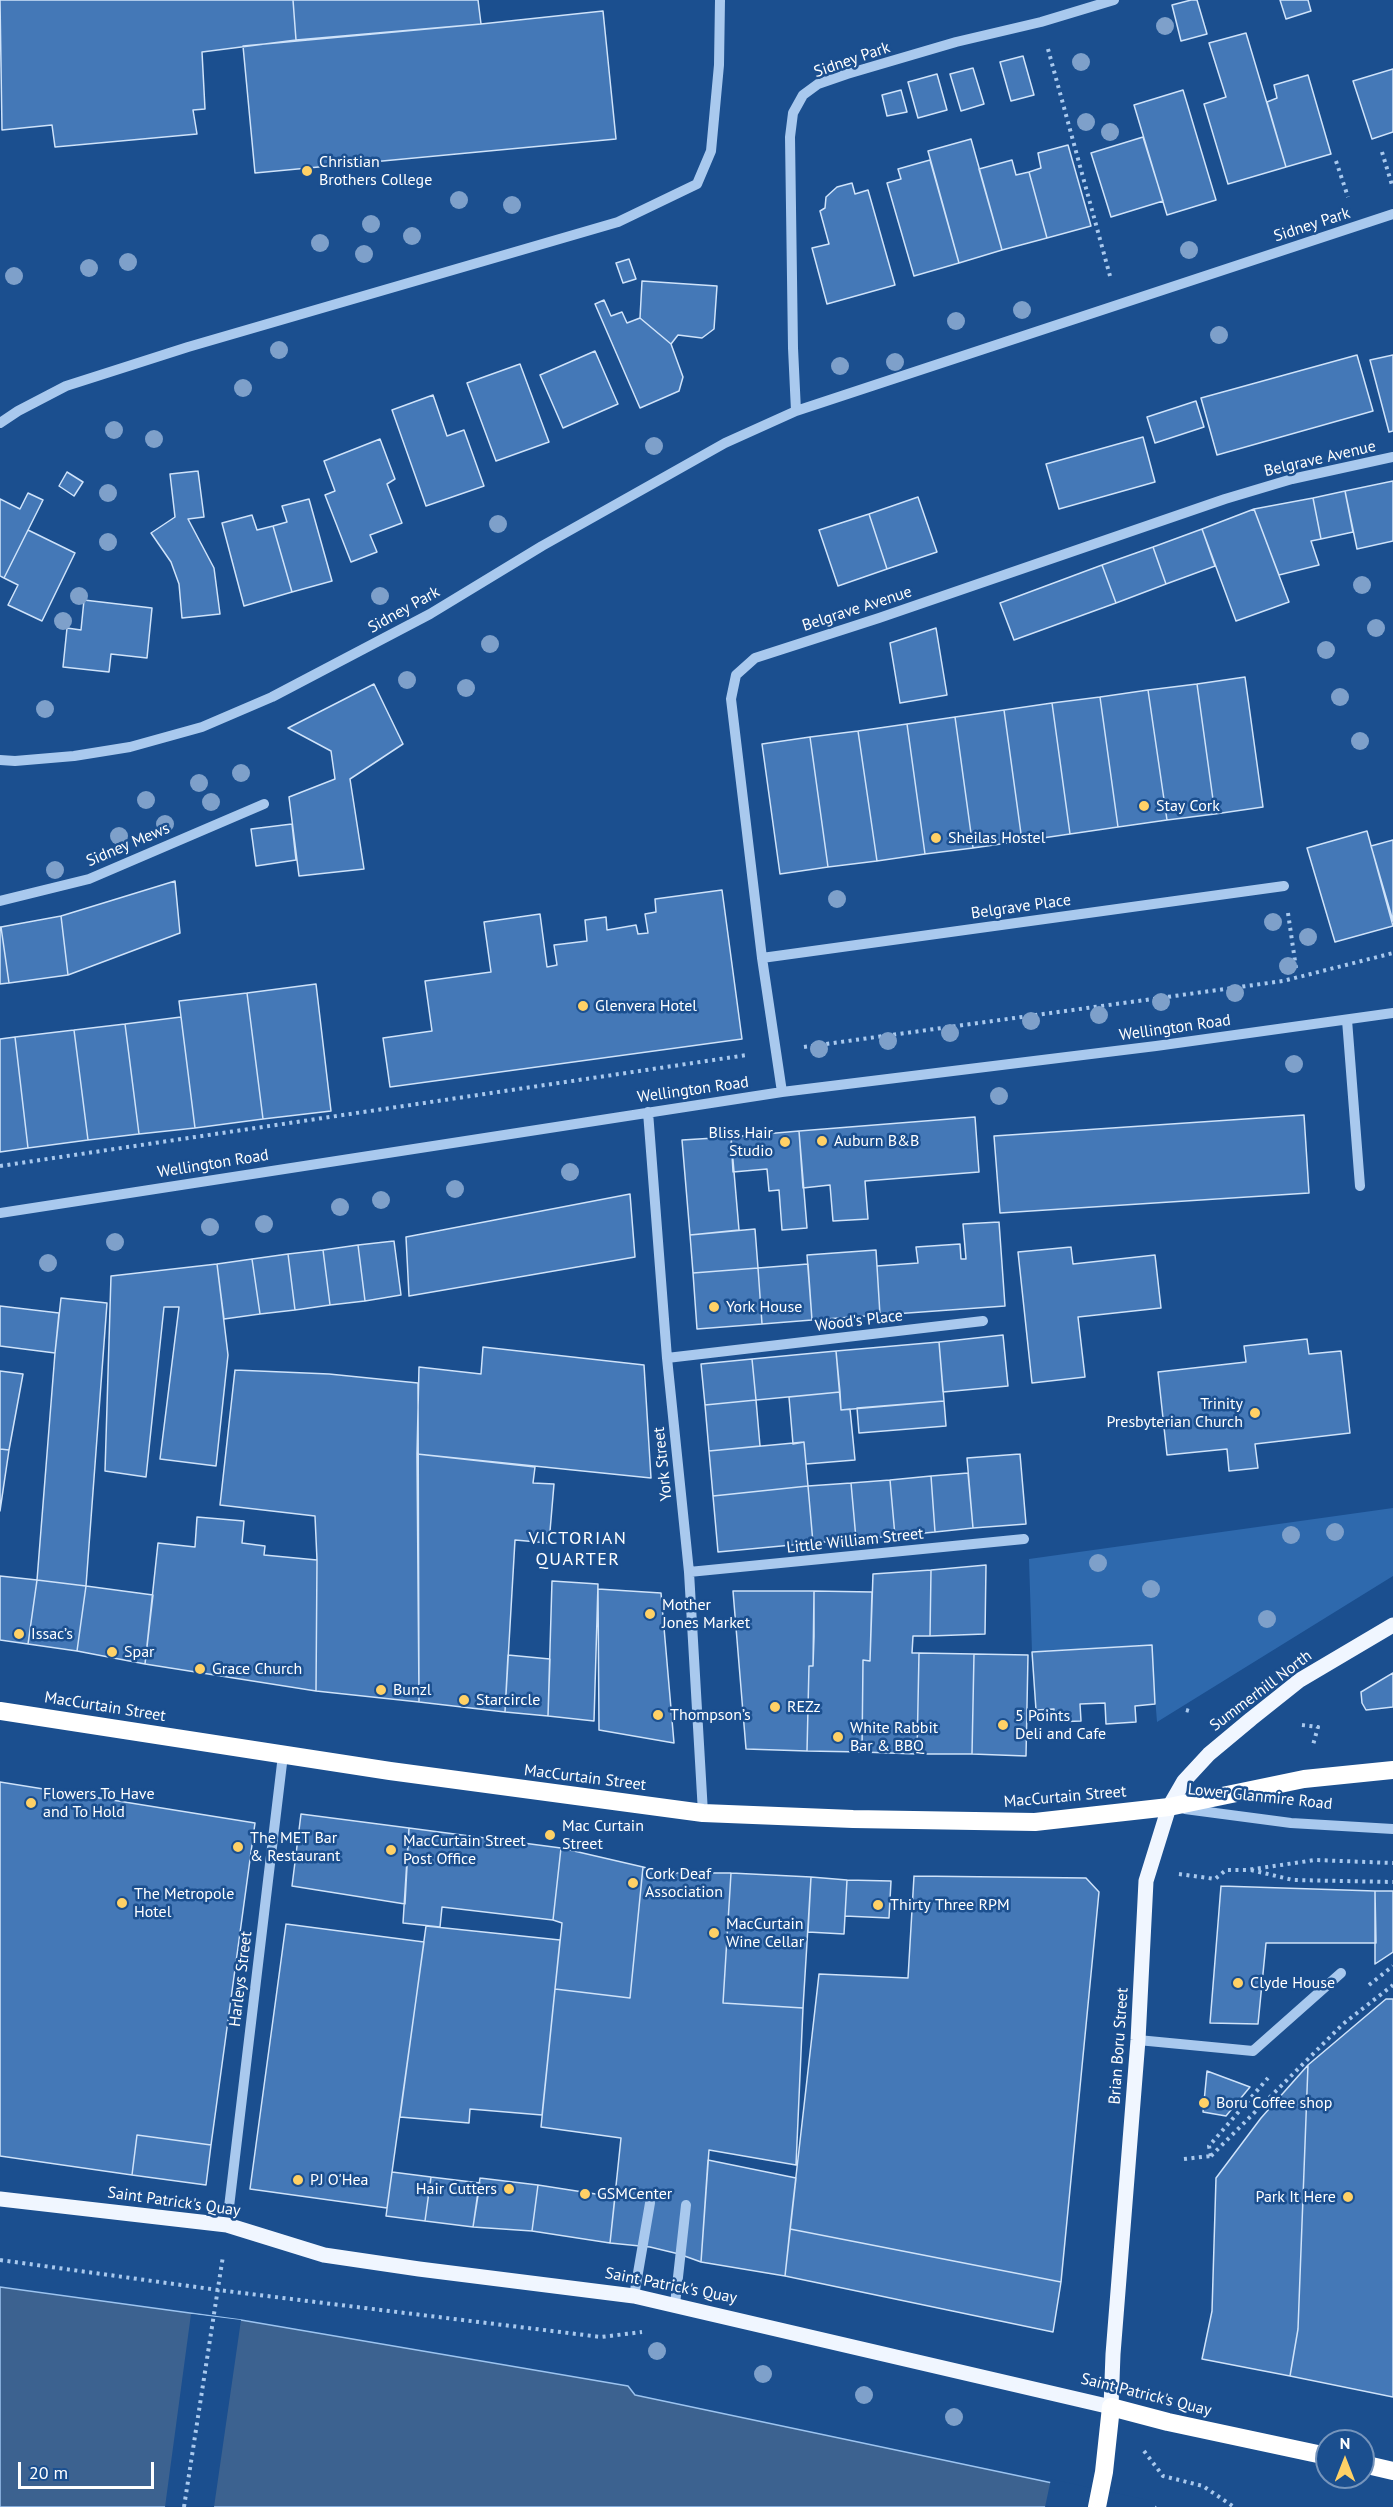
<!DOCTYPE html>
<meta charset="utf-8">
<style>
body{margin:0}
#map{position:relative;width:1393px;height:2507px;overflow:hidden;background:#1b4f8f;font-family:"PT Sans",sans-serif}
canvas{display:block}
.north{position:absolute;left:1315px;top:2429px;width:60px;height:60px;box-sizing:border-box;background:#1b4f8f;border:2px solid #7695bc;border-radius:50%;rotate:0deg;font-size:16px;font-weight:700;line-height:24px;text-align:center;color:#fff}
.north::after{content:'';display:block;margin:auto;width:21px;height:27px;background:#ffd166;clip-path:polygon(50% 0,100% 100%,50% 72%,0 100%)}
.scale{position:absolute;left:18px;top:2462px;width:136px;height:27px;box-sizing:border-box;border:3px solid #fff;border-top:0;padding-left:8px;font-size:18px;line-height:21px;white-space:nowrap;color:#fff;-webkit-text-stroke:4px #1b4f8f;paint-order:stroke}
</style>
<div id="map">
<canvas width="1393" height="2507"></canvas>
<div class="north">N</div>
<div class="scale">20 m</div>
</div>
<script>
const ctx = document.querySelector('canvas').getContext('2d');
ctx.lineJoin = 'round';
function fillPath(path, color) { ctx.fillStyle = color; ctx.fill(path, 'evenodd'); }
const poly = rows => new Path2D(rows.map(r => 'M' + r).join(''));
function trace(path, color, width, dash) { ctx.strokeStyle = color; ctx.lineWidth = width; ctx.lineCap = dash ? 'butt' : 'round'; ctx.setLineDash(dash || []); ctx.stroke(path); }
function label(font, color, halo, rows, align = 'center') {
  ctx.font = font + ' "PT Sans",sans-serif'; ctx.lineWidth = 5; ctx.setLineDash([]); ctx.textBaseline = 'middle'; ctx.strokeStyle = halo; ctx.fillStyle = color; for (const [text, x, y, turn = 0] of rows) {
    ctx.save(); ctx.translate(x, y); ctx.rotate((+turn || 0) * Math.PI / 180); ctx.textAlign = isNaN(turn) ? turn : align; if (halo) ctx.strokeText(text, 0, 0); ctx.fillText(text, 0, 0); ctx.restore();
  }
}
fillPath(poly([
 [1393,1508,1393,1576,1157,1722,1151,1645,1032,1652,1029,1559]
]), '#2e69ad');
const water = poly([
 [0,2287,241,2320,628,2386,635,2395,1152,2504,1156,2507,0,2507,0,2287]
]);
fillPath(water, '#3c6290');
trace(water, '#9cc4f0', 1.5);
fillPath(poly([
 [191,2314,241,2320,214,2507,165,2507],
 [1051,2479,1152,2501,1156,2503,1155,2507,1045,2507]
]), '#1b4f8f');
const building = poly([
 [0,0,293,0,296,40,202,52,205,109,193,110,197,134,55,147,52,125,2,130,0,0],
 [293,0,478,0,481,24,296,40,293,0],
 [1191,0,1197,0,1207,34,1181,41,1172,5,1191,0],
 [1280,0,1308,0,1311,11,1286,19,1280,0],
 [603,11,616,139,255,173,243,46,481,24,603,11],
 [1246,33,1286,167,1228,184,1204,104,1226,97,1209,43,1246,33],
 [1023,56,1034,95,1011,101,1000,62,1023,56],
 [973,68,984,104,961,111,950,74,973,68],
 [1393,69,1393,132,1372,139,1353,81,1393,69],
 [937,74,947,110,918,118,908,82,937,74],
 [1308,75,1331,154,1286,167,1267,102,1277,98,1274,85,1308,75],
 [901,90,907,112,887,116,882,95,901,90],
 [1183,90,1216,200,1167,215,1134,105,1183,90],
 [1143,137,1163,201,1111,217,1091,153,1143,137],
 [971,139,1002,250,959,263,928,151,971,139],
 [1068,145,1091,226,1047,238,1029,172,1041,168,1038,153,1068,145],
 [930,160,959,263,914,276,887,183,901,179,898,169,930,160],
 [1012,160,1016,175,1029,172,1047,238,1002,250,979,169,1012,160],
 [852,183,855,194,868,190,895,285,827,304,812,248,829,244,820,211,825,208,826,197,837,187,852,183],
 [629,259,636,279,623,283,616,263,629,259],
 [642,281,717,286,714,329,702,338,678,335,671,344,640,318,642,281],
 [604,300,611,316,622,312,627,323,640,318,671,344,683,377,679,391,640,408,595,304,604,300],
 [595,351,618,404,563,428,540,375,595,351],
 [1357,355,1373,411,1217,455,1201,398,1357,355],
 [1393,355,1393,431,1389,432,1370,360,1393,355],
 [520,364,549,442,496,461,467,383,520,364],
 [433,395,447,436,464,430,484,486,426,506,392,410,433,395],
 [1196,401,1204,427,1155,443,1147,417,1196,401],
 [1143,437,1155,482,1059,509,1046,464,1143,437],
 [380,439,395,479,387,484,402,523,370,535,377,552,351,562,325,495,335,491,324,461,380,439],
 [198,471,204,517,188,519,214,568,220,614,182,618,179,584,171,562,151,533,175,517,170,474,198,471],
 [67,472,83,482,74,496,59,486,67,472],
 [1393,481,1393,541,1357,549,1345,491,1393,481],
 [1345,491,1353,532,1321,539,1313,498,1345,491],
 [28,493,43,500,4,578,0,576,0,499,20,509,28,493],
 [918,497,937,552,887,569,869,514,918,497],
 [1313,498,1321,539,1311,541,1319,565,1279,575,1254,509,1313,498],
 [309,499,332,581,292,592,273,526,287,522,282,506,309,499],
 [1254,509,1289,602,1236,621,1202,529,1254,509],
 [869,514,887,569,838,586,819,530,869,514],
 [252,515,257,530,273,526,292,592,244,606,222,523,252,515],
 [1202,529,1215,566,1166,584,1153,547,1202,529],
 [28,530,75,553,42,621,8,605,18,585,4,578,28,530],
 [1153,547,1166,584,1116,603,1102,565,1153,547],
 [1102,565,1116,603,1014,640,1000,603,1102,565],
 [84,600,152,608,147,658,111,654,109,672,63,667,67,628,81,630,84,600],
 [936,628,947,695,900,703,890,643,936,628],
 [1245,677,1263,807,1215,814,1197,684,1245,677],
 [374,684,403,744,350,779,364,869,299,876,289,797,335,779,331,751,288,728,374,684],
 [1197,684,1215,814,1167,820,1148,690,1197,684],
 [1148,690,1167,820,1118,827,1100,697,1148,690],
 [1100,697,1118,827,1070,834,1052,703,1100,697],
 [1052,703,1070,834,1022,841,1004,710,1052,703],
 [1004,710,1022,841,973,848,955,717,1004,710],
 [955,717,973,848,925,854,907,724,955,717],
 [907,724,925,854,877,861,858,731,907,724],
 [858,731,877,861,828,867,810,737,858,731],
 [810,737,828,867,780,874,762,744,810,737],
 [292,824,296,860,256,866,251,829,292,824],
 [1367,831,1393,926,1335,942,1307,848,1367,831],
 [1393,840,1393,921,1371,846,1393,840],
 [175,881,180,933,68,975,61,916,175,881],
 [722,890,742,1039,390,1087,383,1038,432,1031,425,981,491,972,484,922,540,914,547,967,557,965,554,945,587,941,585,920,606,917,607,930,636,925,638,934,648,933,645,914,656,912,655,899,722,890],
 [61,916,68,975,9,983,1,927,61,916],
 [1,927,9,983,0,984,0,927,1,927],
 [316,984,331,1111,263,1119,247,993,316,984],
 [247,993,263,1119,195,1128,179,1001,247,993],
 [181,1017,195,1128,139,1134,125,1024,181,1017],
 [125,1024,139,1134,88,1140,74,1030,125,1024],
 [74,1030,88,1140,28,1148,15,1037,74,1030],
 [15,1037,28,1148,0,1152,0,1039,15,1037],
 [1304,1115,1309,1193,1000,1213,994,1136,1304,1115],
 [975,1117,979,1172,865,1181,868,1219,833,1221,830,1185,803,1188,799,1131,975,1117],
 [799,1131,807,1228,782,1230,779,1190,769,1191,767,1169,733,1172,731,1137,799,1131],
 [731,1137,739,1230,690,1235,682,1140,731,1137],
 [630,1194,635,1257,409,1296,406,1237,630,1194],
 [999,1222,1005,1306,880,1315,877,1266,918,1263,916,1247,960,1244,961,1259,966,1259,963,1224,999,1222],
 [755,1229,758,1268,693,1273,690,1235,755,1229],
 [394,1241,401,1295,365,1301,358,1245,394,1241],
 [358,1245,365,1301,330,1305,323,1250,358,1245],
 [1071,1247,1073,1264,1155,1255,1161,1308,1078,1317,1085,1377,1032,1383,1018,1252,1071,1247],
 [323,1250,330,1305,295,1310,288,1254,323,1250],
 [876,1250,880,1315,812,1320,807,1255,876,1250],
 [288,1254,295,1310,260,1314,252,1259,288,1254],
 [252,1259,260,1314,224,1319,217,1264,252,1259],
 [217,1264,228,1355,216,1466,160,1459,179,1307,164,1307,146,1477,105,1471,111,1276,217,1264],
 [808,1264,812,1320,762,1324,758,1268,808,1264],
 [758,1268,762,1324,697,1329,693,1273,758,1268],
 [61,1298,107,1303,86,1586,37,1580,55,1353,61,1298],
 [0,1306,59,1313,55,1353,0,1346,0,1306],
 [1003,1335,1008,1386,943,1392,939,1342,1003,1335],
 [1307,1339,1309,1354,1341,1351,1350,1433,1255,1444,1258,1468,1229,1471,1227,1449,1167,1455,1158,1372,1246,1362,1244,1346,1307,1339],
 [939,1342,944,1401,841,1410,836,1351,939,1342],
 [483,1347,644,1365,651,1478,417,1454,419,1367,481,1374,483,1347],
 [836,1351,840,1392,756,1400,752,1359,836,1351],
 [752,1359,756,1400,705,1405,701,1364,752,1359],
 [235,1370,329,1374,418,1383,419,1702,316,1691,317,1560,315,1516,220,1505,235,1370],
 [0,1371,23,1374,9,1450,0,1449,0,1371],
 [840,1392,841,1410,850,1409,855,1460,806,1464,804,1442,793,1444,789,1397,840,1392],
 [756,1400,760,1446,709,1451,705,1405,756,1400],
 [944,1401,946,1426,859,1433,857,1408,944,1401],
 [804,1442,808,1486,713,1496,709,1451,804,1442],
 [0,1449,9,1450,0,1511,0,1449],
 [417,1454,535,1467,533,1483,554,1484,549,1543,515,1540,505,1712,419,1702,417,1454],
 [1020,1454,1026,1524,973,1528,967,1458,1020,1454],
 [968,1473,973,1528,935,1532,931,1476,968,1473],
 [931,1476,935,1532,895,1536,890,1480,931,1476],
 [890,1480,895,1536,856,1539,851,1483,890,1480],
 [851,1483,856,1539,813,1543,808,1486,851,1483],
 [808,1486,813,1543,718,1552,713,1496,808,1486],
 [197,1517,244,1521,242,1543,265,1546,264,1555,317,1560,316,1691,145,1664,158,1543,195,1547,197,1517],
 [986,1565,985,1634,930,1636,931,1570,986,1565],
 [931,1570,930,1636,913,1636,912,1653,919,1653,917,1754,862,1752,863,1660,870,1661,873,1574,931,1570],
 [0,1576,37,1580,28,1644,0,1640,0,1576],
 [37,1580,86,1586,77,1651,28,1644,37,1580],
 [552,1581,598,1584,594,1721,548,1716,552,1581],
 [86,1586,153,1595,145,1664,77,1651,86,1586],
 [598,1589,661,1593,674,1743,599,1730,598,1589],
 [733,1591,814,1591,813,1666,809,1666,807,1751,746,1749,733,1591],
 [814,1591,872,1592,870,1661,863,1660,862,1752,807,1751,809,1666,813,1666,814,1637,814,1591],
 [1152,1645,1155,1704,1135,1706,1136,1722,1106,1724,1105,1703,1080,1704,1081,1721,1054,1722,1054,1709,1036,1710,1032,1652,1152,1645],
 [919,1653,974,1654,972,1754,917,1754,919,1653],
 [974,1654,1028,1655,1026,1756,972,1754,974,1654],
 [508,1655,550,1659,548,1716,505,1712,508,1655],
 [1393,1673,1393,1707,1366,1710,1362,1703,1361,1692,1393,1673],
 [0,1782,255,1823,211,2145,137,2135,132,2175,0,2156,0,1782],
 [301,1814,409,1828,405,1904,292,1886,301,1814],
 [409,1828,561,1848,553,1920,442,1907,440,1927,403,1923,409,1828],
 [561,1848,643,1867,630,1998,555,1989,562,1923,553,1920,561,1848],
 [643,1867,665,1873,731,1873,723,2003,803,2008,796,2165,709,2150,701,2262,679,2254,650,2247,610,2243,621,2138,541,2127,555,1989,630,1998,643,1867],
 [731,1873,811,1877,803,2008,723,2003,731,1873],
 [914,1876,1086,1878,1099,1892,1061,2282,790,2229,819,1974,908,1978,914,1876],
 [811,1877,847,1880,844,1934,808,1932,811,1877],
 [847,1880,891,1881,889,1918,845,1916,847,1880],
 [1221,1886,1375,1891,1376,1943,1266,1943,1258,2024,1210,2023,1221,1886],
 [1375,1891,1393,1891,1393,1952,1375,1964,1375,1891],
 [286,1924,424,1942,387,2208,250,2189,286,1924],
 [426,1926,560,1940,542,2115,470,2109,469,2123,400,2117,426,1926],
 [1386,1999,1393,1999,1393,2397,1290,2376,1298,2329,1308,2065,1386,1999],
 [1308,2065,1298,2329,1290,2376,1202,2359,1212,2311,1216,2178,1261,2118,1308,2065],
 [1207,2071,1250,2087,1226,2116,1203,2112,1207,2071],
 [137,2135,211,2145,206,2185,132,2175,137,2135],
 [708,2160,796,2178,785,2276,701,2262,708,2160],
 [392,2172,431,2177,425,2221,386,2216,392,2172],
 [431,2177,480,2183,473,2227,425,2221,431,2177],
 [480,2178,538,2185,532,2231,473,2227,480,2178],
 [538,2185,615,2197,610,2243,532,2231,538,2185],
 [790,2229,1061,2282,1053,2332,785,2276,790,2229]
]);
fillPath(building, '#4478b7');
trace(building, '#cfe3fa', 1.5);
trace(poly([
 [1048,49,1110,276],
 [1382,152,1392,185],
 [1336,161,1348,197],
 [1288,913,1296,968],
 [804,1047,1283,981,1393,953],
 [0,1166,747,1055],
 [1186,1710,1193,1712],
 [1302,1725,1318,1727,1313,1745],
 [1251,1870,1293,1880,1393,1882],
 [1179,1874,1215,1879,1226,1870,1247,1870,1315,1860,1393,1863],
 [1369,1985,1393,1966],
 [1211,2156,1209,2146,1268,2078],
 [1211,2156,1343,2024,1393,1985],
 [1184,2159,1211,2156],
 [0,2260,218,2290,601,2337,642,2332],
 [1144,2451,1163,2476,1203,2486,1234,2507],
 [184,2507,223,2256]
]), '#a9c9ee', 4, [3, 4.5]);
trace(poly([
 [796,411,793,348,790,137,793,113,803,95,818,84,847,74,956,42,1041,22,1114,0],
 [0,423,18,411,66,386,188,347,618,222,697,184,711,151,719,65,720,0],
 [0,760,15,761,74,756,130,747,202,727,272,697,430,614,542,546,725,443,796,411,1393,214],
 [0,901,89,879,264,804],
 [762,958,1284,886],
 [1347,1020,1360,1186],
 [782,1092,762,958,731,699,736,675,755,658,879,618,1225,499,1292,479,1393,457],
 [648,1112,667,1358,689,1572,703,1813],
 [0,1213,782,1092,1156,1046,1393,1013],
 [667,1358,983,1321],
 [689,1572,1024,1539],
 [1185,1809,1291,1823,1393,1829],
 [1138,2040,1253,2051,1341,1973],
 [229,2207,283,1755],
 [634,2296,650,2203],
 [675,2304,686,2205]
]), '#a9c9ee', 10);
trace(poly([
 [0,2199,227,2225,324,2255,419,2269,634,2296,1111,2407,1113,2354,1138,2040,1146,1881,1169,1807,1184,1781,1209,1754,1251,1719,1300,1680,1393,1625]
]), '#f0f6ff', 15);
trace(poly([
 [0,1711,390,1771,703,1813,853,1819,1035,1822,1169,1807,1304,1779,1393,1770],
 [1363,2464,1393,2471],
 [1097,2507,1104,2472,1111,2407,1168,2422,1327,2456]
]), '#fff', 18);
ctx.fillStyle = '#7ea0ca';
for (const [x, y] of [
 [1165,26],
 [1081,62],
 [1086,122],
 [1110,132],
 [459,200],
 [512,205],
 [371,224],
 [412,236],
 [320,243],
 [1189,250],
 [364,254],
 [128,262],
 [89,268],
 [14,276],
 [1022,310],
 [956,321],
 [1219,335],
 [279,350],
 [895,362],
 [840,366],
 [243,388],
 [114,430],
 [154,439],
 [654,446],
 [108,493],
 [498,524],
 [108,542],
 [1362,585],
 [79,596],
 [380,596],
 [63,621],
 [1376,628],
 [490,644],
 [1326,650],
 [407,680],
 [466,688],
 [1340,697],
 [45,709],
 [1360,741],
 [241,773],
 [199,783],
 [146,800],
 [211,802],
 [165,824],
 [119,836],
 [55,870],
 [837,899],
 [1273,922],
 [1308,937],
 [1288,966],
 [1235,993],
 [1161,1002],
 [1099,1015],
 [1031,1021],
 [950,1033],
 [888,1041],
 [819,1049],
 [1294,1064],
 [999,1096],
 [570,1172],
 [455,1189],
 [381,1200],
 [340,1207],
 [264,1224],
 [210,1227],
 [115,1242],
 [48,1263],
 [1335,1532],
 [1291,1535],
 [1098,1563],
 [1151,1589],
 [1267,1619],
 [657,2351],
 [763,2374],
 [864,2395],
 [954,2417]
]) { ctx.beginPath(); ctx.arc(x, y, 9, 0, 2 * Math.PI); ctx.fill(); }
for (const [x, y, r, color] of [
 [307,171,6,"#ffd166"],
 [1144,806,6,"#ffd166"],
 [936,838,6,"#ffd166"],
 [583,1006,6,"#ffd166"],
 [822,1141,6,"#ffd166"],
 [785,1142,6,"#ffd166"],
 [714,1307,6,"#ffd166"],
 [1255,1413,6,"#ffd166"],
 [650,1614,6,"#ffd166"],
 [19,1634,6,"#ffd166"],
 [112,1652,6,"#ffd166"],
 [200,1669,6,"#ffd166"],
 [381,1690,6,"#ffd166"],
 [464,1700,6,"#ffd166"],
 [775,1707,6,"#ffd166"],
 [658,1715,6,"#ffd166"],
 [1003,1725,6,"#ffd166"],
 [838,1737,6,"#ffd166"],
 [31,1803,6,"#ffd166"],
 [550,1835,6,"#ffd166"],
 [238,1847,6,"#ffd166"],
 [391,1850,6,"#ffd166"],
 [633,1883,6,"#ffd166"],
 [122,1903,6,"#ffd166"],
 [878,1905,6,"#ffd166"],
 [714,1933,6,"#ffd166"],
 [1238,1983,6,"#ffd166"],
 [1204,2103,6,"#ffd166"],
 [298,2180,6,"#ffd166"],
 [509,2189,6,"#ffd166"],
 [585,2194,6,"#ffd166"],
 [1348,2197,6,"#ffd166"]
]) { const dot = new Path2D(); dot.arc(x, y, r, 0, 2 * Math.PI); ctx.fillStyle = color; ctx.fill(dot); trace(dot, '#1b4f8f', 2); }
label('16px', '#fff', '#1b4f8f', [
 ["Sidney Park",852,60,-19],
 ["Sidney Park",1312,225,-18],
 ["Belgrave Avenue",1320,459,-13],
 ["Belgrave Avenue",857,609,-18],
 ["Sidney Park",404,610,-29],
 ["Sidney Mews",128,845,-23],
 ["Belgrave Place",1021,907,-8],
 ["Wellington Road",1175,1028,-8],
 ["Wellington Road",693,1090,-8],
 ["Wellington Road",213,1164,-9],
 ["Wood's Place",859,1321,-7],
 ["York Street",663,1464,-96],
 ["Little William Street",855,1541,-6],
 ["Summerhill North",1261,1691,-37],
 ["MacCurtain Street",105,1707,9],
 ["MacCurtain Street",585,1778,7],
 ["MacCurtain Street",1065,1797,-5],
 ["Lower Glanmire Road",1260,1797,6],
 ["Harleys Street",241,1979,-83],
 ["Brian Boru Street",1119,2046,-86],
 ["Saint Patrick's Quay",174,2202,8],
 ["Saint Patrick's Quay",671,2286,11],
 ["Saint Patrick's Quay",1146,2395,14]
]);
label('16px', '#fff', '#1b4f8f', [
 ["Christian",319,162],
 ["Brothers College",319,180],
 ["Stay Cork",1156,806],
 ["Sheilas Hostel",948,838],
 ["Glenvera Hotel",595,1006],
 ["Bliss Hair",773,1133,"right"],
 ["Studio",773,1151,"right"],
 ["Auburn B&B",834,1141],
 ["York House",726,1307],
 ["Trinity",1243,1404,"right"],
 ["Presbyterian Church",1243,1422,"right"],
 ["Mother",662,1605],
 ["Jones Market",662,1623],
 ["Issac’s",31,1634],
 ["Spar",124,1652],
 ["Grace Church",212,1669],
 ["Bunzl",393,1690],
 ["Starcircle",476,1700],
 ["REZz",787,1707],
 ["Thompson’s",670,1715],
 ["5 Points",1015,1716],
 ["Deli and Cafe",1015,1734],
 ["White Rabbit",850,1728],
 ["Bar & BBQ",850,1746],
 ["Flowers To Have",43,1794],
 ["and To Hold",43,1812],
 ["Mac Curtain",562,1826],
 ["Street",562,1844],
 ["The MET Bar",250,1838],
 ["& Restaurant",250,1856],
 ["MacCurtain Street",403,1841],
 ["Post Office",403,1859],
 ["Cork Deaf",645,1874],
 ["Association",645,1892],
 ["The Metropole",134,1894],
 ["Hotel",134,1912],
 ["Thirty Three RPM",890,1905],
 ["MacCurtain",726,1924],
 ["Wine Cellar",726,1942],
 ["Clyde House",1250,1983],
 ["Boru Coffee shop",1216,2103],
 ["PJ O'Hea",310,2180],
 ["Hair Cutters",497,2189,"right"],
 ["GSMCenter",597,2194],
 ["Park It Here",1336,2197,"right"]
], 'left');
ctx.letterSpacing = '1.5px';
label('18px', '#fff', '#1b4f8f', [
 ["VICTORIAN",578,1539],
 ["QUARTER",578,1560]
]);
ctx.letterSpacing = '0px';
</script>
